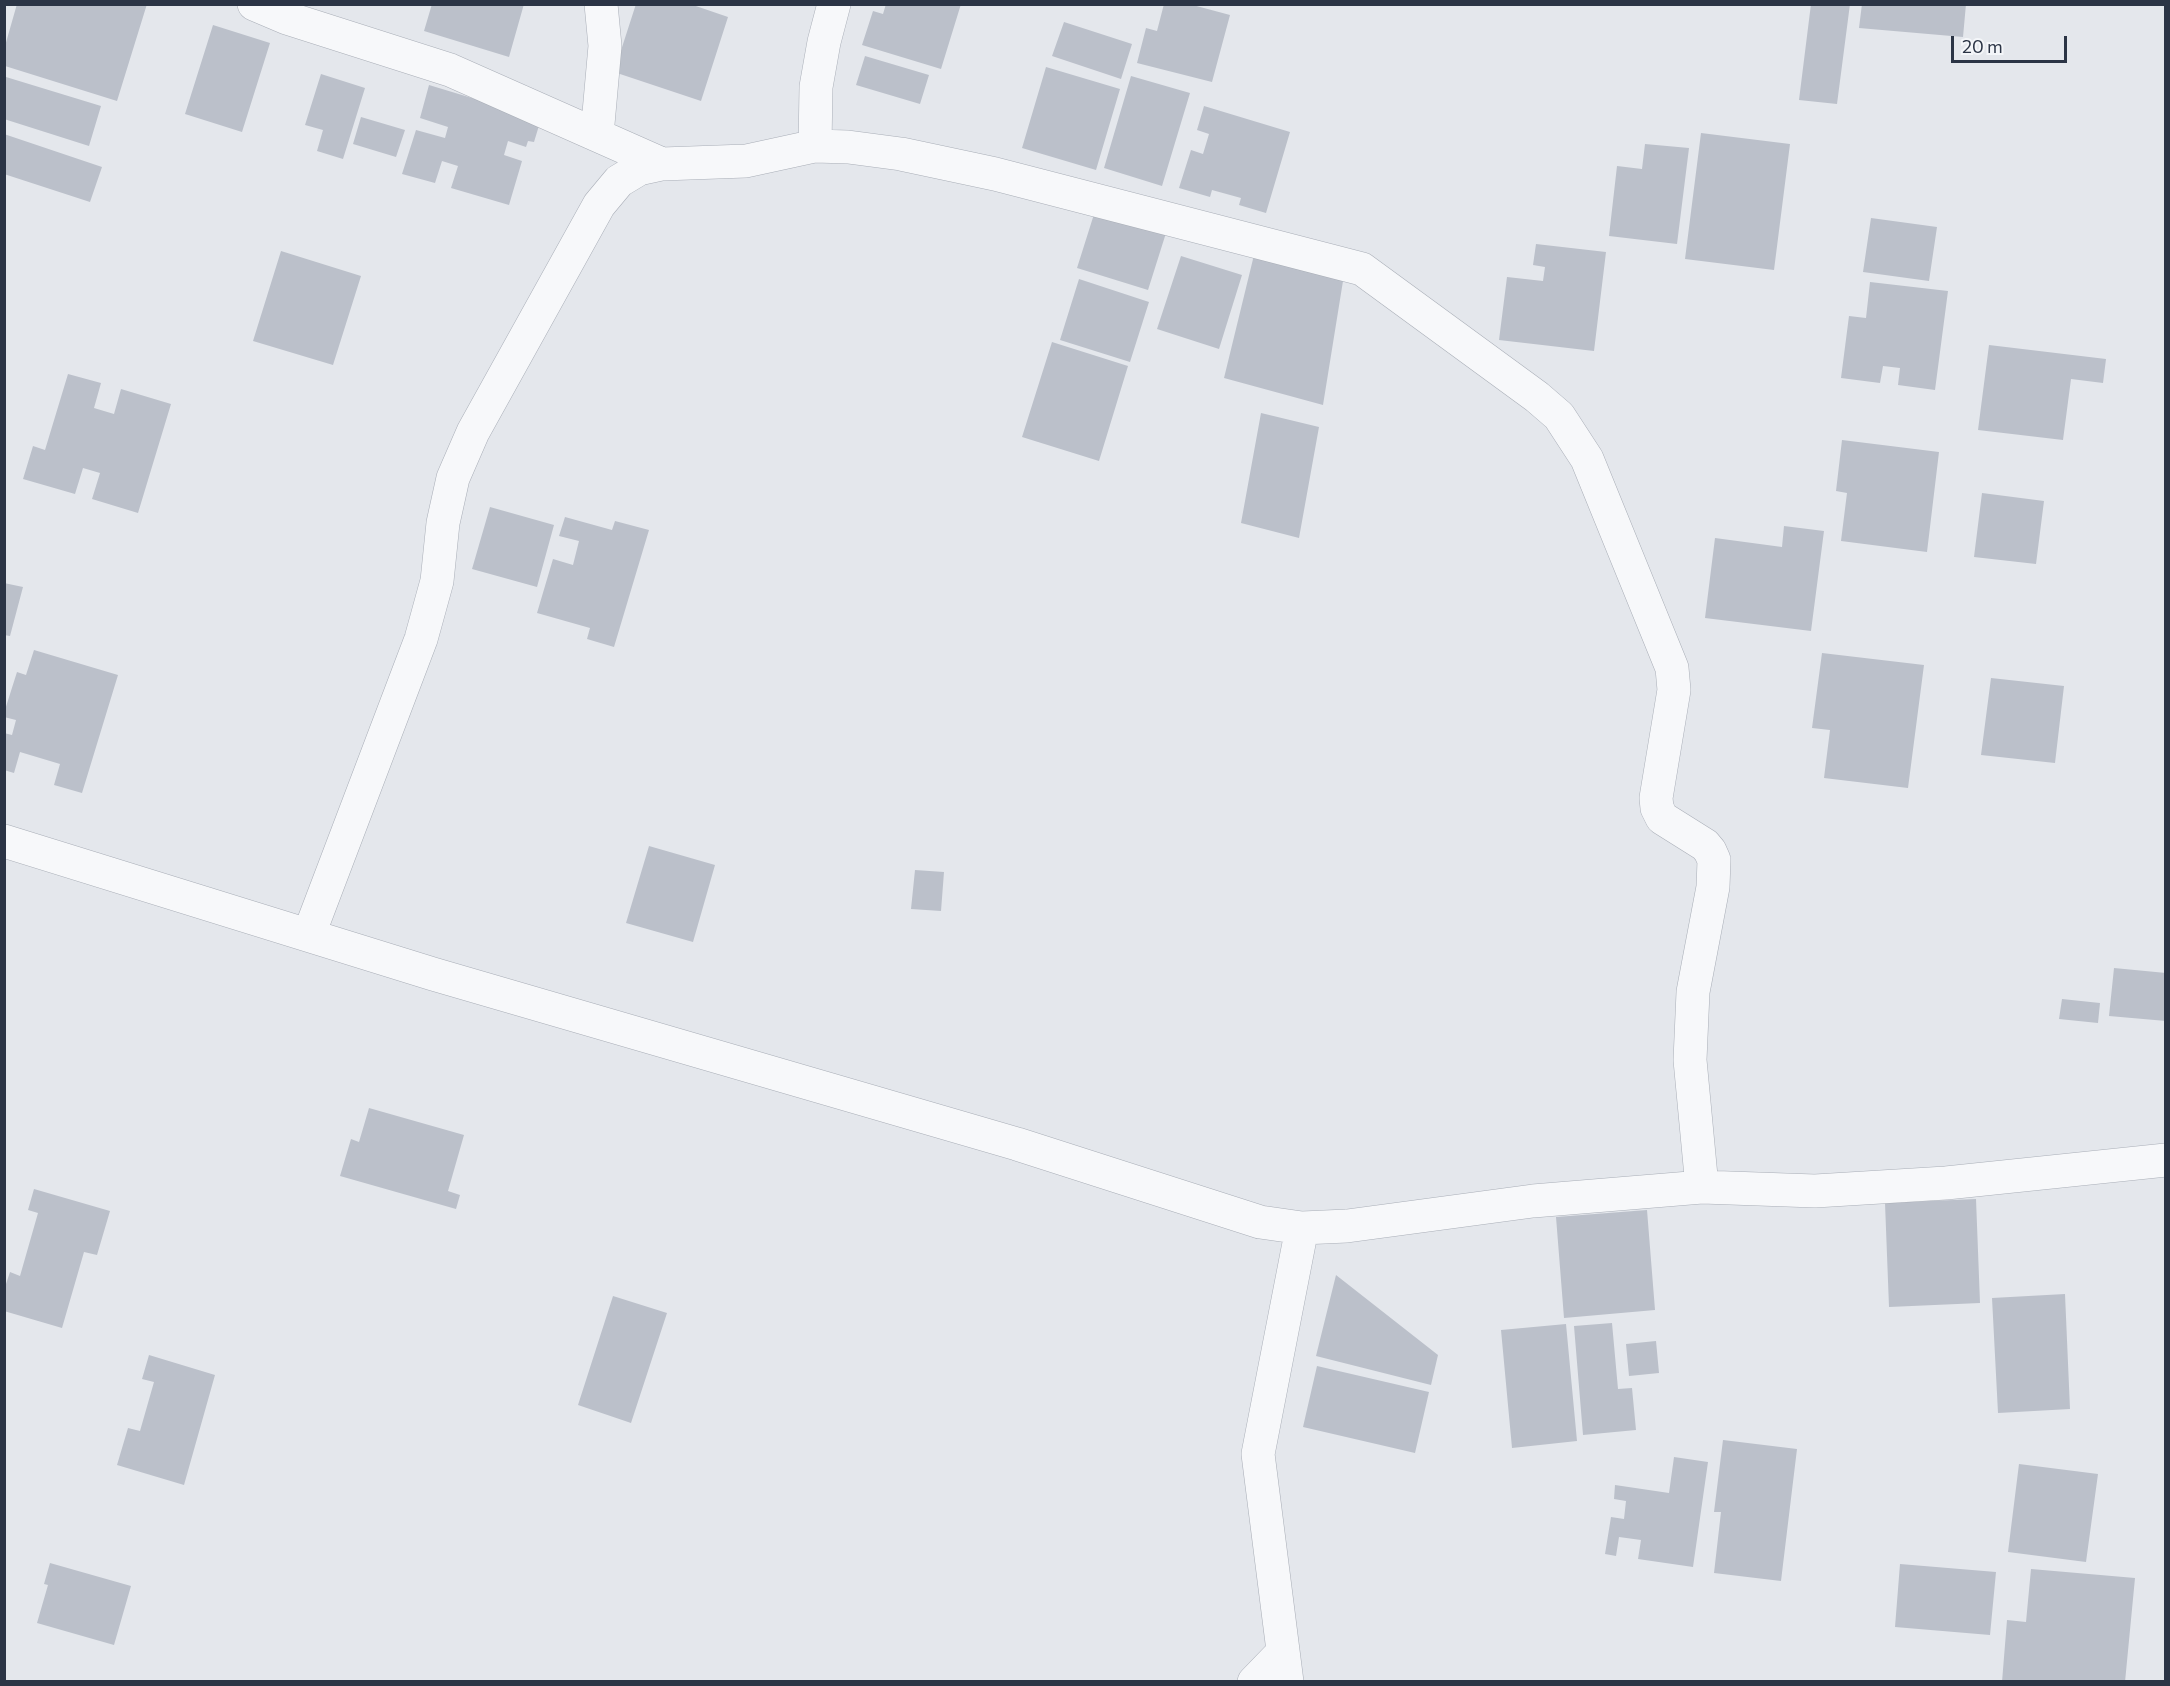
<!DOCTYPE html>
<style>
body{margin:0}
#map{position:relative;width:2170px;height:1686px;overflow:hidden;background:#e4e7ec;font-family:Commissioner,sans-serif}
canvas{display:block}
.frame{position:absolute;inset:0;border:6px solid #2b3445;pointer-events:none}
.scale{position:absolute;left:1951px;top:36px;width:116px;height:27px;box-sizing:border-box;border:3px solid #2b3445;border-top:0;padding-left:8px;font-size:18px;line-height:21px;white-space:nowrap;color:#2b3445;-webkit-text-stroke:4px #f4f6f9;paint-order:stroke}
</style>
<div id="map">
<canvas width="2170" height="1686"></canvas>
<div class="frame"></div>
<div class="scale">20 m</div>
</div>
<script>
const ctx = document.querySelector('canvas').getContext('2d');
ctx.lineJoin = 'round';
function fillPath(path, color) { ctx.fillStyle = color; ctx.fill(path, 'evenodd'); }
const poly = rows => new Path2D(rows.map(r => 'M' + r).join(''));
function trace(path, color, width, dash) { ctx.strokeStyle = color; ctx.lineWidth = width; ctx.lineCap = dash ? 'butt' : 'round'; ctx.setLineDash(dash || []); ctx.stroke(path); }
fillPath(poly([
 [17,4,147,4,117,101,5,66,5,46],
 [432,4,524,4,509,57,424,31],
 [636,4,690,4,728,17,701,101,614,72],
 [886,4,961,4,941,69,862,45,873,11,883,14],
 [1164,4,1189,4,1230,15,1212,82,1137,63,1146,28,1157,31],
 [1811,4,1850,4,1837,104,1799,100],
 [1862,4,1966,4,1963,37,1859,28],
 [1064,22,1132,44,1121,79,1052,56],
 [213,25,270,43,242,132,185,114],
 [865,56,929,75,920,104,856,85],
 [1046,67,1120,89,1096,170,1022,148],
 [321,74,365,88,343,159,317,151,323,130,305,125],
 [1131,76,1190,93,1162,186,1104,168],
 [6,77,101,106,89,146,4,119],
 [429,85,541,119,534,142,528,141,526,147,508,141,504,155,522,161,509,205,451,188,458,166,442,161,435,183,402,174,416,130,445,138,448,127,420,118],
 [1204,106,1290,132,1266,213,1239,205,1241,198,1212,190,1210,197,1179,188,1191,150,1203,154,1209,134,1197,130],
 [361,117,405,130,396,157,353,144],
 [1701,133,1790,144,1774,270,1685,259],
 [4,134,102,167,90,202,4,174],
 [1645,144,1689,148,1677,244,1609,236,1617,166,1642,169],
 [1095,211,1166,233,1148,290,1077,268],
 [1871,218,1937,227,1929,281,1863,272],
 [1536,244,1606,252,1594,351,1499,340,1507,277,1543,281,1545,267,1533,265],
 [281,251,361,276,333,365,253,341],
 [1254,255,1343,281,1323,405,1224,378],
 [1181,256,1242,275,1219,349,1157,329],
 [1079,279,1149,302,1130,362,1060,340],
 [1870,282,1948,291,1935,390,1898,385,1900,368,1883,366,1880,383,1841,378,1849,316,1866,318],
 [1052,342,1128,366,1099,461,1022,437],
 [1989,345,2106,359,2103,383,2071,379,2063,440,1978,430],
 [68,374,101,383,94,408,114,414,121,389,171,404,138,513,92,499,100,473,83,468,75,494,23,479,33,446,45,450],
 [1261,413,1319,427,1299,538,1241,523],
 [1842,440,1939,452,1927,552,1841,541,1847,493,1836,491],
 [1982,493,2044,501,2036,564,1974,557],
 [490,507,554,525,537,587,472,569],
 [565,517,612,530,615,521,649,530,614,647,587,639,590,628,537,613,553,559,573,565,579,541,559,536],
 [1784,526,1824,531,1811,631,1705,618,1715,538,1782,547],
 [4,583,23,587,10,636,4,635],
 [34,650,118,675,82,793,54,785,60,764,20,752,14,773,4,770,4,733,12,735,16,720,4,717,4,713,17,672,26,675],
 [1822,653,1924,665,1908,788,1824,778,1830,730,1812,728],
 [1991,678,2064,686,2055,763,1981,755],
 [649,846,715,865,693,942,626,923],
 [915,870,944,872,941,911,911,909],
 [2114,968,2166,973,2166,1021,2109,1016],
 [2062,999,2100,1003,2098,1023,2059,1019],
 [369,1108,464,1135,448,1191,460,1195,456,1209,340,1176,351,1139,359,1142],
 [34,1189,110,1211,97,1255,84,1252,62,1328,4,1311,4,1290,10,1272,20,1276,38,1213,28,1210],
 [1976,1199,1980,1303,1889,1307,1885,1203],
 [1647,1210,1655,1310,1564,1318,1556,1217],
 [1336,1275,1438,1355,1431,1385,1316,1356],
 [2065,1294,2070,1409,1998,1413,1992,1298],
 [613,1296,667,1313,631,1423,578,1405],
 [1612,1323,1618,1389,1632,1388,1636,1430,1583,1435,1574,1326],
 [1566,1324,1577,1441,1512,1448,1501,1330],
 [1656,1341,1659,1373,1629,1376,1626,1344],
 [149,1355,215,1375,184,1485,117,1465,128,1428,140,1431,154,1382,142,1379],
 [1317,1366,1429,1392,1415,1453,1303,1427],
 [1723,1440,1797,1449,1781,1581,1714,1573,1721,1512,1714,1512],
 [1674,1457,1708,1462,1693,1567,1638,1559,1641,1540,1619,1537,1616,1556,1605,1554,1611,1517,1624,1519,1626,1501,1614,1499,1615,1485,1669,1493],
 [2019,1464,2098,1474,2086,1562,2008,1552],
 [50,1563,131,1586,114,1645,37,1623,48,1585,44,1584],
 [1900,1564,1996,1572,1990,1635,1895,1627],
 [2031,1569,2135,1578,2125,1682,2002,1682,2007,1620,2026,1622]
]), '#bbc0ca');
const minor = poly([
 [254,4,287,18,450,70,662,164],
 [597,135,605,46,601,4],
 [815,146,816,87,824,42,834,4],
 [4,841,433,974,1017,1144,1260,1222,1302,1228,1347,1226,1533,1201,1702,1187,1815,1191,1946,1183,2166,1160],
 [309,934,421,639,437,581,443,523,453,478,473,432,599,205,619,181,639,169,662,164,746,161,815,146,848,147,901,154,995,174,1362,269,1537,397,1559,416,1587,459,1672,668,1674,690,1656,798,1657,808,1662,818,1705,845,1710,851,1714,860,1713,887,1693,992,1690,1060,1702,1187],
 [1254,1682,1283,1652],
 [1287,1682,1258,1454,1302,1228]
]);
trace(minor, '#a9aeb7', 34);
trace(minor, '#f7f8fa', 33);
</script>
